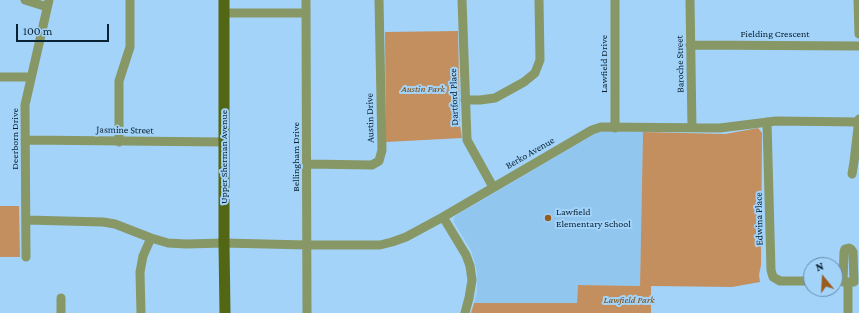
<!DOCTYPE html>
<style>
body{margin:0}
#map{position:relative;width:859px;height:313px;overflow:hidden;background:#a3d3f9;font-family:"Crimson Pro",serif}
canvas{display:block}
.north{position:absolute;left:803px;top:257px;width:40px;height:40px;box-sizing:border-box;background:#a3d3f9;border:1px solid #658caa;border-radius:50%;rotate:342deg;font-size:11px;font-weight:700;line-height:16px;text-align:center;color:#082133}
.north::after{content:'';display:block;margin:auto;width:14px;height:18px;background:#985d1e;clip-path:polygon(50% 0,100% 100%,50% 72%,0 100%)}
.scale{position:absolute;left:16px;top:24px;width:93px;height:18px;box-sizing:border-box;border:2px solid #082133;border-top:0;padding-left:5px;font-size:12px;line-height:14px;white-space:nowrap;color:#082133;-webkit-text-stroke:3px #a3d3f9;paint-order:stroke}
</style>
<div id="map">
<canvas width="859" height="313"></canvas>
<div class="north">N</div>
<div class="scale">100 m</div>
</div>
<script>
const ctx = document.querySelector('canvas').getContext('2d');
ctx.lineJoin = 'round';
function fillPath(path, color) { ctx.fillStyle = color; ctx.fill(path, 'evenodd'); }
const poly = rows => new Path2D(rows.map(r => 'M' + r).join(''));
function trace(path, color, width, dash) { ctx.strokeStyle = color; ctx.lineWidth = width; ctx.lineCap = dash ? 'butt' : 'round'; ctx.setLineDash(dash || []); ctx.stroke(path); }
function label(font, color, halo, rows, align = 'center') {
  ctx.font = font + ' "Crimson Pro",serif'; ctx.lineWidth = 4; ctx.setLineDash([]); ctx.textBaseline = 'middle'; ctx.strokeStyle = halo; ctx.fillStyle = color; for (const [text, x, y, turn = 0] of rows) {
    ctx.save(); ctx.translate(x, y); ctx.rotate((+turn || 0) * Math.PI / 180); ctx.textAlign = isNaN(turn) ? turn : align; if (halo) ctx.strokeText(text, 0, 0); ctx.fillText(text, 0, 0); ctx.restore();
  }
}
fillPath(poly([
 [598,132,643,132,640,286,578,285,577,303,474,303,477,292,477,271,471,250,454,222,454,219,455,216]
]), '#91c6ee');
fillPath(poly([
 [458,31,460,125,462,138,386,142,385,32],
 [758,128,762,133,761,265,759,275,760,282,732,287,651,286,651,313,471,313,474,303,577,303,578,285,640,286,643,132,725,134],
 [0,206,19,206,20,257,0,257]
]), '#c48f5f');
trace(poly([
 [25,0,47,7],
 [306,0,307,313],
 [462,0,467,140,493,187],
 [615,0,615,128],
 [690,0,692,128],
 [858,0,859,34],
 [224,13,306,13],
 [690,45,859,46],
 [0,77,31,77],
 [465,100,480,100,495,98,524,82,535,73,540,60,539,0],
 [767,122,771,270,773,277,780,281,811,281],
 [25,140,224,142],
 [119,142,119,81,130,47,130,0],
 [307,164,372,165,379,161,382,150,379,0],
 [852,174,854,162,859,119],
 [443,217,466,255,470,266,472,280,469,298,465,313],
 [26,220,103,222,115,224,151,238,168,243,186,244,224,243,307,245,380,245,392,242,406,237,443,217,592,130,601,127,720,128,776,121,859,122],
 [26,257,25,105,49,0],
 [843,282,844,252,845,249,849,248,851,249,853,252,854,282],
 [848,282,848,313],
 [61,298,61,313],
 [141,313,140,272,143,256,151,238]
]), '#879766', 9);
trace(poly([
 [224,0,224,243,225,313]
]), '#526614', 11);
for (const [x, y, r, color] of [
 [548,218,4,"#985d1e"]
]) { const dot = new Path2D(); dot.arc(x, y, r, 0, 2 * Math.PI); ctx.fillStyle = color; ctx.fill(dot); trace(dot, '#a3d3f9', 1.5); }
label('10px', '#082133', '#a3d3f9', [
 ["Fielding Crescent",775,34],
 ["Lawfield Drive",604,64,-90],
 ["Baroche Street",680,64,-91],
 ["Dartford Place",454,97,-92],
 ["Austin Drive",370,118,-91],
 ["Jasmine Street",125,130,1],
 ["Deerborn Drive",15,139,-90],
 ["Berko Avenue",530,153,-30],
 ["Upper Sherman Avenue",224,157,-90],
 ["Bellingham Drive",296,157,-90],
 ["Edwina Place",759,219,-91]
]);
label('italic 10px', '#7d4706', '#a3d3f9', [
 ["Austin Park",423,89],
 ["Lawfield Park",629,300]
]);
label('10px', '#082133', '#a3d3f9', [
 ["Lawfield",556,212],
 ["Elementary School",556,224]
], 'left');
</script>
